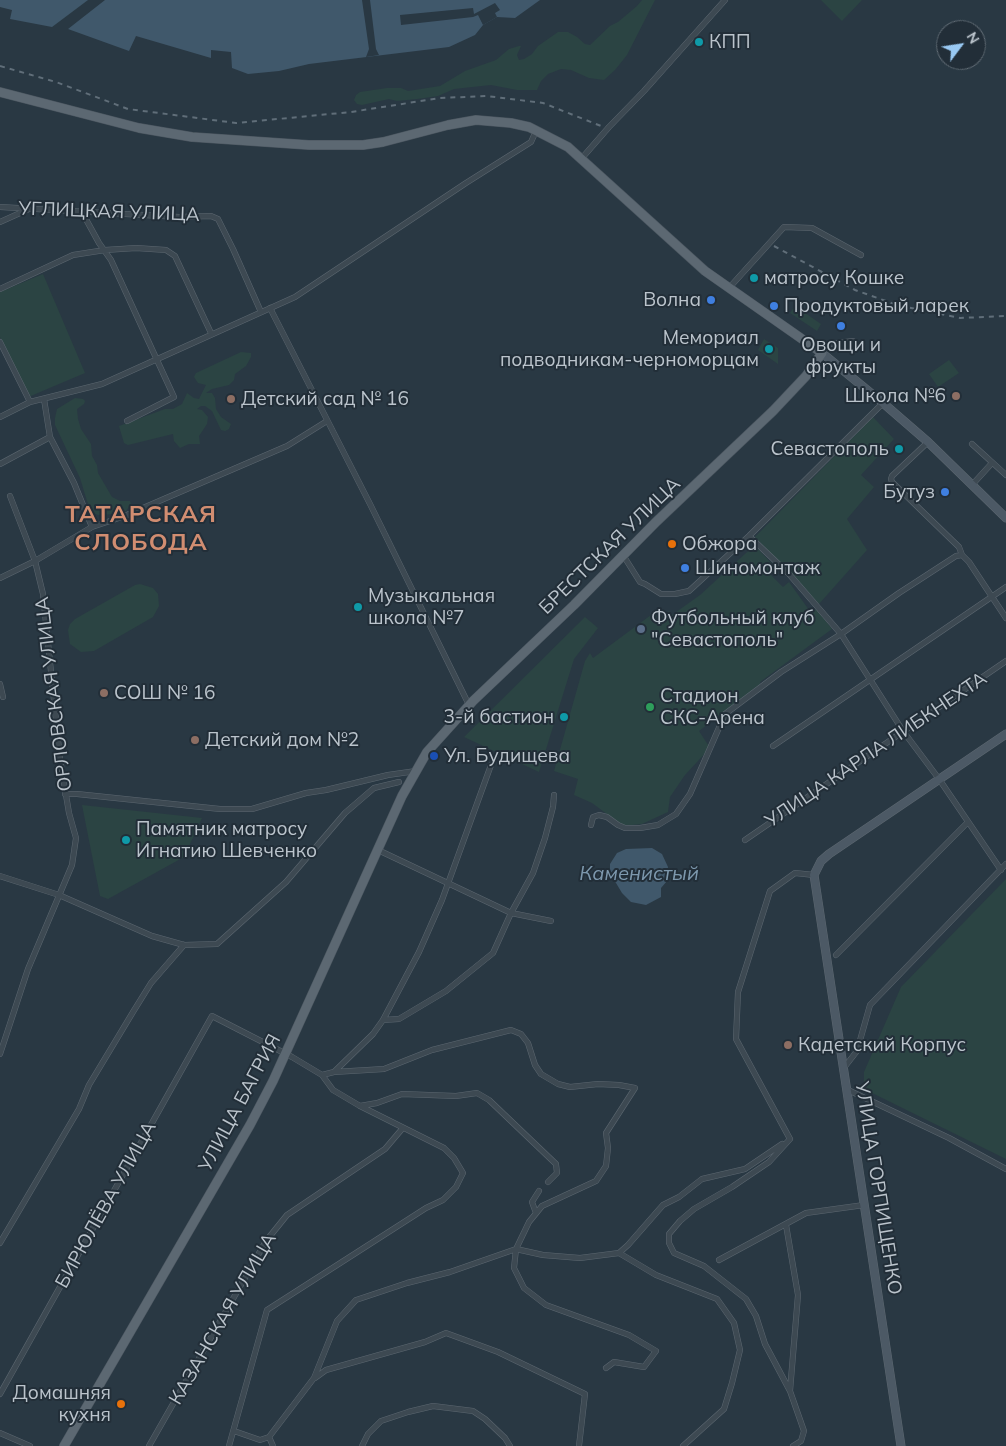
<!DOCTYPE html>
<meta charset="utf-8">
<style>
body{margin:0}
#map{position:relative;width:1006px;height:1446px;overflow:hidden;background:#293843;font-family:Mulish,sans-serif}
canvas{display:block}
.north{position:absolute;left:936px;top:20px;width:50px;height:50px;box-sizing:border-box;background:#222e38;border:1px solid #5f6a73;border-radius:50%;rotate:59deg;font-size:14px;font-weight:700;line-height:20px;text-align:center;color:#bbc4cc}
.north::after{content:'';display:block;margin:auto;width:18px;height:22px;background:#99c9f3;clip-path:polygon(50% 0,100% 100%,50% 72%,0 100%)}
</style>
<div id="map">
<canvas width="1006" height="1446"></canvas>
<div class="north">N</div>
</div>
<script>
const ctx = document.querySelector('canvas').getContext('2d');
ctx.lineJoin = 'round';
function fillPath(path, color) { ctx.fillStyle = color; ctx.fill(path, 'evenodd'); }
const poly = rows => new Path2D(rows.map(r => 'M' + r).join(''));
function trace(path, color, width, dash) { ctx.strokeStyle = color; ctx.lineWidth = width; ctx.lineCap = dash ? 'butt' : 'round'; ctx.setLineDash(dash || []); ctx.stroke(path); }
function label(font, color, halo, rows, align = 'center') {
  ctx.font = font + ' Mulish,sans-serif'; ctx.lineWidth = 4; ctx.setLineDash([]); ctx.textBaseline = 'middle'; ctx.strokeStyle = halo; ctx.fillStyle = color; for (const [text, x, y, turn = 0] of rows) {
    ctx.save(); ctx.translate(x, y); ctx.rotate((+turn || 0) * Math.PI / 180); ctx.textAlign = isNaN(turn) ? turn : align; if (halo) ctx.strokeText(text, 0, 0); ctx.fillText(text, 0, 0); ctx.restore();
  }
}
fillPath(poly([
 [642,0,655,0,627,55,615,70,604,80,589,78,571,70,561,69,548,74,541,81,537,90,517,90,491,85,454,89,438,96,417,99,397,101,389,99,362,105,357,104,354,100,356,95,360,92,387,88,401,88,408,91,440,86,465,71,496,60,509,49,519,46,521,46,517,55,519,60,524,59,532,54,538,46,558,32,568,32,577,37,585,44,590,45,610,26,618,22,637,6],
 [821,0,862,0,842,21],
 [43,274,85,373,26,398,0,337,0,292],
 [795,306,821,324,817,331,790,313],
 [764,339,778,348,778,364,758,350],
 [241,352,251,353,251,357,246,366,235,374,234,380,229,385,212,389,206,393,212,393,215,398,216,409,221,417,231,424,229,429,225,431,221,430,212,411,205,406,201,406,197,409,202,410,208,417,207,424,199,436,200,444,189,444,180,448,174,441,173,434,128,445,124,443,119,426,165,409,173,409,182,404,187,393,194,398,199,399,206,385,198,383,194,377,196,373],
 [949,360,959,373,938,387,929,374],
 [75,398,83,399,85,401,84,404,77,409,78,419,81,429,91,444,92,456,97,465,98,473,112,497,120,501,130,501,131,504,126,511,116,514,98,515,93,513,87,501,80,478,55,425,55,418,57,409],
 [873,417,894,439,861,475,874,487,847,519,867,550,819,604,755,537],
 [757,548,774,566,768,572,783,587,789,582,809,610,814,609,817,610,832,629,760,682,760,684,699,731,710,748,685,775,670,797,668,812,642,824,623,826,592,803,574,795,578,779,554,771,585,661,590,653,593,658,655,612,659,618,669,611,672,615,700,595,746,553,751,549],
 [140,584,153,588,158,594,159,606,153,617,94,651,81,652,70,644,68,630,70,624,75,619,135,585],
 [585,617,598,628,574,659,539,772,464,737],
 [82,805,202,818,184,857,108,899,100,896],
 [1006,879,1006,1159,864,1089,864,1072,901,987]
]), '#2b4443');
fillPath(poly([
 [0,0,88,0,52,27,10,19,12,10,0,7],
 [105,0,540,0,515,18,497,17,483,25,475,35,449,47,309,64,279,71,248,74,232,68,231,52,211,50,211,58,136,36,129,51,68,29],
 [652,848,662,854,668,867,667,881,661,888,661,897,646,905,631,902,622,893,610,873,610,864,617,853,626,849]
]), '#40586b');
fillPath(poly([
 [362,0,370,0,376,49,379,55,366,57,369,49],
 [495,3,500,10,495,13,497,17,483,25,478,15,473,17,401,25,400,15,473,8,474,14]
]), '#293843');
const minor = poly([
 [582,158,609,127,644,91,725,0],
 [0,207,179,217,211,216,218,219,233,249,261,312],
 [82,212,99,243,111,260,174,397,127,421],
 [0,222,29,209],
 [729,288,784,227,812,228,861,255],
 [0,289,73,255,105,250,136,248,166,250,175,256,211,333],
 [270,308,370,504,469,705],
 [0,342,30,402],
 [822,353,825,346,829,344,853,341],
 [44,399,50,437,74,483,92,527],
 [0,417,30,402,102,384,295,297,466,183,531,142,536,131],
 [928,442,892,476,891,479,892,482,959,547,962,555],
 [972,444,1006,475],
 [0,464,50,437],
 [972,485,992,463],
 [749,536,789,574,841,634,903,731,939,779,1001,870],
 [623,555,640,582,645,584,661,594,675,594,689,591,749,536,883,403],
 [962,555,969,562,1006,618],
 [0,578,35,561,92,527,122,517,287,446,327,421],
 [0,684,3,697],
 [773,746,1006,587],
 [65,794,77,794,220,809,252,809,306,793,326,790,388,775,416,771],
 [591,825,593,817,599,815,607,817,618,825,625,828,640,828,658,825,676,814,690,794,725,714,781,672,841,634,899,593,956,556,962,555],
 [745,840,1006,661],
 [378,850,511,913,551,921],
 [0,876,59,895,152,936,184,945,217,944,286,882,345,813,374,788,399,782],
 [836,955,967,823],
 [383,1020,399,1019,446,991,493,953,511,913,533,873,545,838,553,807,554,795],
 [0,1054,28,969,72,865,76,838,69,813,60,759,43,594,35,561,10,496],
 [843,1069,857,1051,870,1005,1006,864],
 [334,1072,384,1069,432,1050,511,1030,521,1034,528,1043,535,1065,541,1074,558,1084,570,1087,598,1084,619,1085,635,1088,606,1133,608,1148,606,1166,596,1181,542,1206,529,1222,516,1249,514,1268,524,1288,546,1305,629,1335,656,1351,644,1367,614,1362,606,1368],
 [322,1075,334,1072,373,1034,383,1020,419,952,442,900,491,765],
 [846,1089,949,1138,1006,1169],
 [360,1106,377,1103,402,1094,456,1096,477,1093,489,1100,556,1164,557,1173,548,1182],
 [790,1139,769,1162,732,1187,694,1209,680,1221,669,1234,669,1243,674,1253,704,1266,746,1299,756,1316,765,1344,790,1391],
 [790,1139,736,1039,738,992,770,891,795,873,814,875],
 [536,1213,532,1202,539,1191],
 [786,1225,798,1295,790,1391,804,1431,801,1441,793,1446],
 [0,1243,79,1109,89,1085,133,1012,151,983,184,945],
 [516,1249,543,1255,580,1258,619,1253,656,1275,717,1299,734,1323,740,1350,732,1383,724,1409,683,1446],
 [619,1253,628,1245,663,1205,679,1197,702,1179,745,1169,782,1144],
 [719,1260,806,1213,864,1205],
 [315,1378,326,1370,425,1342,446,1333,498,1352,585,1394,579,1446],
 [0,1394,212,1016,292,1057,322,1075,333,1090,360,1106,444,1148,454,1158,463,1173,456,1187,443,1200,426,1208,267,1310,229,1446],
 [234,1431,260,1440,269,1437,314,1378,337,1321,356,1300,407,1283,450,1272,516,1249],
 [0,1433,30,1446],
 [269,1437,273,1446],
 [149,1446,266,1241,287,1215,385,1149,402,1129],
 [362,1446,368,1434,381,1421,408,1412,433,1406,473,1411,485,1419,505,1438,510,1446]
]);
const secondary = poly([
 [822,353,883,403,928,442,1006,518],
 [901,1446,814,875,821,861,829,854,1006,734]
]);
const primary = poly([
 [0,92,139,128,192,137,309,145,363,145,383,142,448,125,476,120,511,123,529,127,568,147,705,271,822,353,806,376,773,411,656,522,574,605,473,701,427,752,402,796,273,1081,250,1125,64,1446]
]);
trace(minor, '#5c6770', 6);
trace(secondary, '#5c6770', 9);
trace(primary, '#4a555f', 10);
trace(minor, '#3d4952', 5);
trace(secondary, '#4c5965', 8);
trace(primary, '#5c6872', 9);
trace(poly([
 [0,66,56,82,128,109,236,123,351,112,440,98,487,96,543,103,601,126],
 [774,246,855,290,897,305,960,318,1006,316]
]), '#606e79', 2, [5, 5]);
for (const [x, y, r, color] of [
 [699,42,5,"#0f9aa8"],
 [754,278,5,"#0f9aa8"],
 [711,300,5,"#3f7fe0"],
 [774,306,5,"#3f7fe0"],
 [841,326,5,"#3f7fe0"],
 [769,349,5,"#0f9aa8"],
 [956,396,5,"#8d6e63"],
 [231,399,5,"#8d6e63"],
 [899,449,5,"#0f9aa8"],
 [945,492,5,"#3f7fe0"],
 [672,544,5,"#e8710a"],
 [685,568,5,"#3f7fe0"],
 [358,607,5,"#0f9aa8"],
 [641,629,5,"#5c6f8a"],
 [104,693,5,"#8d6e63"],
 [650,707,5,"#2e9e5b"],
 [564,717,5,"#0f9aa8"],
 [195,740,5,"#8d6e63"],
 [434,756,5,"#1a4fb4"],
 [126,840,5,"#0f9aa8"],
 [788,1045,5,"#8d6e63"],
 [121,1404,5,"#e8710a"]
]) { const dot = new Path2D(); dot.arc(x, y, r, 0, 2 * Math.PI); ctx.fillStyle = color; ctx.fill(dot); trace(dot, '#222e38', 2); }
label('19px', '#bbc4cc', '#222e38', [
 ["КПП",709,42],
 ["матросу Кошке",764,278],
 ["Волна",701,300,"right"],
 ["Продуктовый ларек",784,306],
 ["Мемориал",759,338,"right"],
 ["подводникам-черноморцам",759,360,"right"],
 ["Овощи и",841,345,"center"],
 ["фрукты",841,367,"center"],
 ["Школа №6",946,396,"right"],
 ["Детский сад № 16",241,399],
 ["Севастополь",889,449,"right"],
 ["Бутуз",935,492,"right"],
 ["Обжора",682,544],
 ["Шиномонтаж",695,568],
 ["Музыкальная",368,596],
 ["школа №7",368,618],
 ["Футбольный клуб",651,618],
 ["\"Севастополь\"",651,640],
 ["СОШ № 16",114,693],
 ["Стадион",660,696],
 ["СКС-Арена",660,718],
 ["3-й бастион",554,717,"right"],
 ["Детский дом №2",205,740],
 ["Ул. Будищева",444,756],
 ["Памятник матросу",136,829],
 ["Игнатию Шевченко",136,851],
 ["Кадетский Корпус",798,1045],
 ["Домашняя",111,1393,"right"],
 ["кухня",111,1415,"right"]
], 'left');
label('19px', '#bbc4cc', '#222e38', [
 ["УГЛИЦКАЯ УЛИЦА",109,212,2],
 ["БРЕСТСКАЯ УЛИЦА",610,546,-44],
 ["ОРЛОВСКАЯ УЛИЦА",54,694,-97],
 ["УЛИЦА КАРЛА ЛИБКНЕХТА",876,750,-34],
 ["УЛИЦА БАГРИЯ",240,1103,-62],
 ["УЛИЦА ГОРПИЩЕНКО",878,1188,81],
 ["БИРЮЛЁВА УЛИЦА",106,1205,-61],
 ["КАЗАНСКАЯ УЛИЦА",223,1319,-60]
]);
label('italic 20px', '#7d98ad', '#222e38', [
 ["Каменистый",639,874]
]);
ctx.letterSpacing = '1px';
label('bold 24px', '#d18d71', '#222e38', [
 ["ТАТАРСКАЯ",141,515],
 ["СЛОБОДА",141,543]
]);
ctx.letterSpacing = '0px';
</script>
